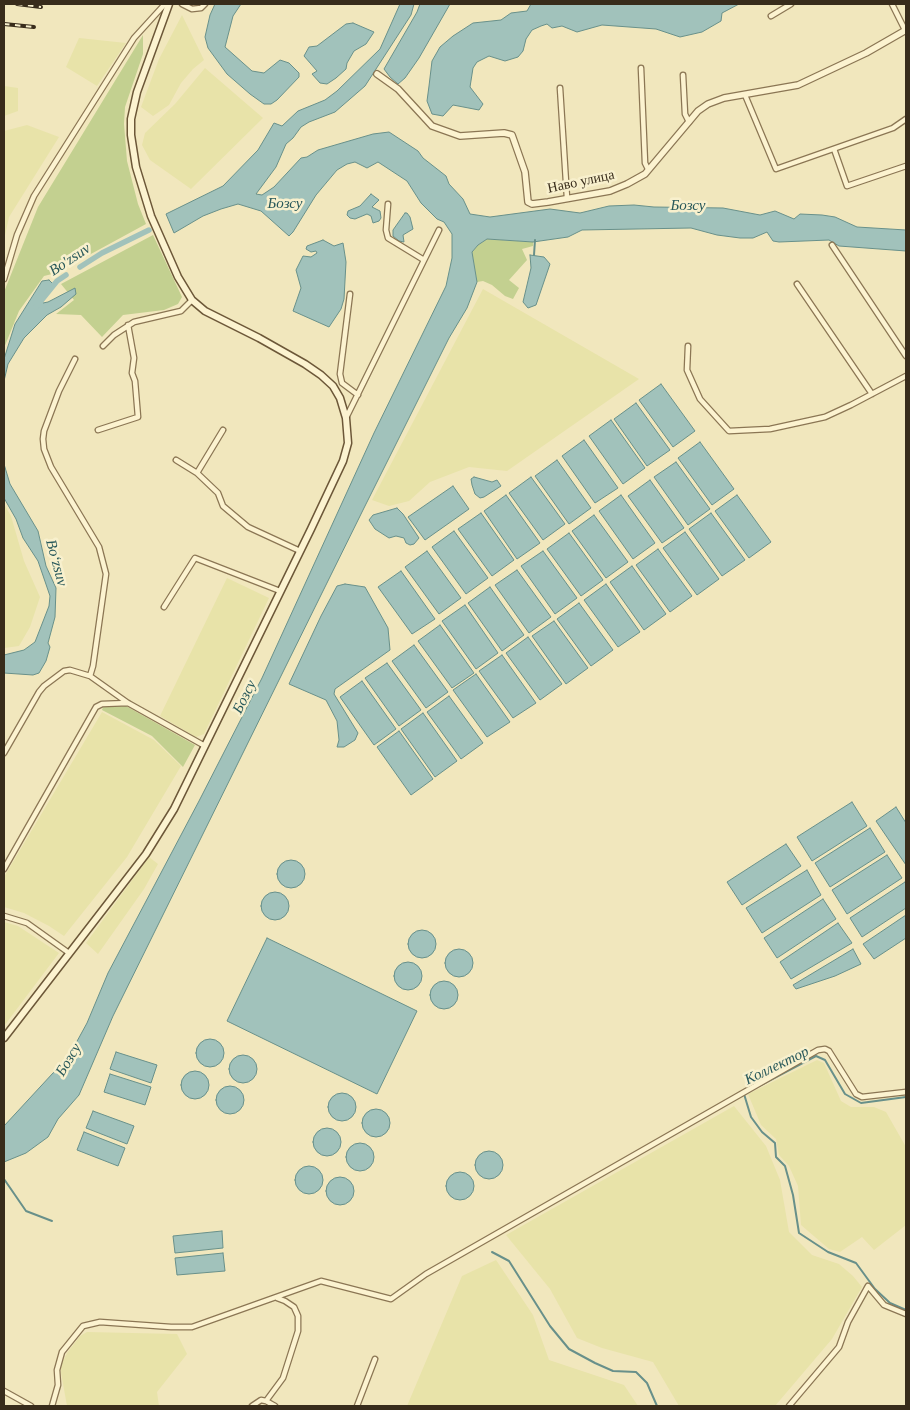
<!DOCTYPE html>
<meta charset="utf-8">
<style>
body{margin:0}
#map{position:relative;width:910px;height:1410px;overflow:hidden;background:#f1e7bd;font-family:Georgia,serif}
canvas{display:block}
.frame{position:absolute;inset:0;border:5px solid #382c1b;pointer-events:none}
</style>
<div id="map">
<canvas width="910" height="1410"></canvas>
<div class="frame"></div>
</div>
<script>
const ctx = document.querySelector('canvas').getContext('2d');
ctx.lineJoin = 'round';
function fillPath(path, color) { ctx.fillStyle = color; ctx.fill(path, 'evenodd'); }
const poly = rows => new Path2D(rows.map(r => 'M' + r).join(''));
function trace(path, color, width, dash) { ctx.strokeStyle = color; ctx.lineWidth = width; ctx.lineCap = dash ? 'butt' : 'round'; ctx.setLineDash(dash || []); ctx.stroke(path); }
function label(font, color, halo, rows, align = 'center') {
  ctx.font = font + ' Georgia,serif'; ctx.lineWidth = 5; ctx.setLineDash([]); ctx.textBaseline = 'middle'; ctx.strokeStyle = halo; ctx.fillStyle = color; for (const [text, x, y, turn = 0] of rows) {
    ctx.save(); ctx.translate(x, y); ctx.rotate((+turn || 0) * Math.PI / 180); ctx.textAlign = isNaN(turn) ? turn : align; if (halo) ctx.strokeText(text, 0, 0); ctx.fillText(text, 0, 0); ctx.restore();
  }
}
fillPath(poly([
 [182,15,204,60,193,69,181,83,169,105,153,116,141,107,159,59],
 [79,38,126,43,97,86,66,67],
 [205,68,263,118,191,189,150,160,142,145,145,133,175,104],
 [4,86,18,88,18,111,4,116],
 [27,125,59,137,9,217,4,240,4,131],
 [483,289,639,379,507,471,469,467,430,482,409,501,389,506,372,500],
 [4,504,11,516,24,561,40,597,30,627,19,646,4,648],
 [227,578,269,598,204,734,196,737,160,716],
 [102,712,154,740,181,766,127,857,64,936,49,926,24,913,4,907,4,877],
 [149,857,158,864,144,889,98,954,86,943],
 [4,922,18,926,59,953,4,1026],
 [817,1060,824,1063,841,1101,851,1107,874,1107,886,1112,906,1147,906,1225,874,1250,862,1237,840,1252,829,1249,801,1225,798,1186,789,1166,779,1155,776,1139,761,1125,748,1094],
 [734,1106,766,1146,780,1180,789,1232,812,1255,839,1264,853,1276,862,1287,832,1339,775,1406,679,1406,653,1362,602,1348,577,1338,550,1289,506,1235],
 [496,1260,533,1315,549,1360,624,1385,638,1406,407,1406,462,1276],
 [87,1332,177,1334,187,1354,157,1392,159,1406,67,1406,60,1367,67,1353,80,1336]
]), '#e8e3a9');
fillPath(poly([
 [143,35,143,54,125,107,124,124,127,161,138,204,146,224,56,273,44,276,19,311,4,348,4,292,38,207],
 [153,235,182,297,178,304,164,310,123,315,102,337,81,315,56,314,74,300,61,284],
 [487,239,533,242,533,246,522,249,527,260,509,280,519,288,513,299,505,296,492,285,483,281,477,282,472,252,478,245],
 [126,706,195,745,183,767,152,736,102,710,103,707]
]), '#c3d090');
const water = poly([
 [215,4,241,4,233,16,225,47,252,71,264,73,280,60,289,63,299,73,299,77,277,100,271,104,264,104,250,94,227,74,208,48,205,37,210,15,215,4],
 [400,4,414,4,411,15,365,86,335,112,309,122,301,127,293,138,286,144,276,167,256,194,262,195,274,187,301,158,307,157,318,150,373,134,389,132,418,151,423,158,446,176,449,184,463,199,470,214,490,217,550,209,580,213,609,206,634,205,654,207,723,208,760,215,775,211,794,219,800,214,822,215,835,217,857,227,906,230,906,251,839,246,829,240,779,242,773,241,767,232,753,238,740,238,717,235,691,228,582,230,568,237,533,242,487,239,478,245,472,252,477,282,467,308,449,338,364,508,113,1016,79,1095,58,1119,48,1137,26,1153,4,1162,4,1126,53,1073,64,1065,87,1023,108,973,199,801,262,678,374,433,446,286,452,258,452,234,444,222,437,219,421,203,407,181,378,162,367,168,355,162,347,164,337,170,316,195,293,232,289,236,261,211,238,204,221,209,203,216,174,233,166,214,223,186,258,150,274,123,282,126,298,111,325,100,337,91,380,49,400,4],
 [420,4,450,4,419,58,405,78,398,84,390,77,384,69,417,12,420,4],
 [531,4,739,4,722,13,721,21,702,32,680,37,656,29,602,25,577,32,562,26,552,28,547,24,541,26,532,30,526,39,523,51,518,57,505,61,489,56,477,62,473,68,470,87,483,104,479,110,453,105,443,116,432,114,427,101,429,86,432,61,440,47,453,36,473,23,501,20,511,13,527,11,531,4],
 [353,23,374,32,366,44,354,51,347,63,346,69,336,78,327,84,320,83,312,74,317,71,304,56,309,47,317,46,346,24,353,23],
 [371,194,379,200,372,207,380,211,381,218,379,221,373,223,371,216,367,214,355,219,350,218,347,215,348,211,360,206,371,194],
 [405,213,407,213,410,217,413,229,403,235,404,242,399,241,393,236,393,230,405,213],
 [323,240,334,246,343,243,346,262,344,299,341,309,329,327,293,311,301,288,296,270,303,256,311,257,317,253,316,251,311,252,306,249,307,246,323,240],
 [530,255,544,257,550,264,536,305,528,308,523,302,531,268,530,255],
 [49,280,54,285,40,299,43,303,48,302,75,288,76,294,61,307,47,315,24,338,8,364,4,381,4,359,15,324,42,281,49,280],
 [661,384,695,431,673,447,639,400,661,384],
 [636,403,670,450,647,466,614,419,636,403],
 [611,420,645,468,623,484,589,436,611,420],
 [584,440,618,488,595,503,562,456,584,440],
 [700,442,734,489,712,505,678,458,700,442],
 [557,460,591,508,569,524,535,476,557,460],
 [676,462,710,509,688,525,654,477,676,462],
 [4,464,10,484,38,531,46,566,56,588,55,617,48,643,50,647,46,661,39,673,33,675,4,673,4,655,24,650,35,642,49,606,50,596,38,561,23,538,16,519,4,498,4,464],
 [474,477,492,482,497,480,501,486,484,497,480,498,475,494,472,485,471,479,474,477],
 [531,477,565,524,543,540,509,493,531,477],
 [650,480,684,528,662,543,628,496,650,480],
 [453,486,469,509,425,540,408,517,453,486],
 [506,495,540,543,517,559,484,511,506,495],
 [621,495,655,543,633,559,599,511,621,495],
 [737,495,771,542,749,558,715,511,737,495],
 [397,508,403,514,419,538,414,544,410,545,406,543,404,538,396,536,389,538,375,529,369,520,373,515,397,508],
 [481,513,514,560,492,576,458,529,481,513],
 [711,513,745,560,722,576,689,529,711,513],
 [594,515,628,562,606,578,572,531,594,515],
 [454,531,488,578,466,594,432,547,454,531],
 [685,532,719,579,697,595,663,548,685,532],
 [569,533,603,580,581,596,547,549,569,533],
 [658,549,692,596,670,612,636,565,658,549],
 [427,551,461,598,439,614,405,567,427,551],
 [543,551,577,598,555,614,521,566,543,551],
 [632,566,666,614,644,630,610,582,632,566],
 [517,570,551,617,529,633,495,585,517,570],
 [401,571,435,619,412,634,378,587,401,571],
 [345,584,365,587,388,628,390,650,335,689,334,694,358,733,355,740,344,747,337,747,339,740,337,721,326,700,289,684,321,616,337,586,345,584],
 [606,584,640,632,618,647,584,600,606,584],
 [490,587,524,635,502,651,468,603,490,587],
 [579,603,613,650,591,666,557,619,579,603],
 [465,605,498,653,476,669,442,621,465,605],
 [554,621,588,668,566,684,532,636,554,621],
 [440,625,474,673,452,688,418,641,440,625],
 [528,637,562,684,540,700,506,653,528,637],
 [414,645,448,692,426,708,392,661,414,645],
 [502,655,536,703,513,718,479,671,502,655],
 [387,663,421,710,399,726,365,678,387,663],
 [476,674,510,722,487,737,453,690,476,674],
 [362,681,396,729,374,745,340,697,362,681],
 [449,696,483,743,461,759,427,712,449,696],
 [423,713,457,761,435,777,401,729,423,713],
 [399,731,433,779,411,795,377,747,399,731],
 [852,802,867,826,812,861,797,837,852,802],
 [896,807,906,823,906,865,876,821,896,807],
 [870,828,885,852,830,887,815,863,870,828],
 [786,844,801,866,742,905,727,882,786,844],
 [887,855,902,878,847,914,832,890,887,855],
 '277 874a14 14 0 1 1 28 0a14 14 0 1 1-28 0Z',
 [807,870,821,895,762,933,746,908,807,870],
 [905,882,906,885,906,908,862,937,850,918,905,882],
 '261 906a14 14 0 1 1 28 0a14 14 0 1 1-28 0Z',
 [823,899,836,919,777,958,764,938,823,899],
 [906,915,906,938,874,959,863,944,906,915],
 [838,923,852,943,791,979,780,962,838,923],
 '408 944a14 14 0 1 1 28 0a14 14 0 1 1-28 0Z',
 [267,938,417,1011,377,1094,227,1021,267,938],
 '445 963a14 14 0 1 1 28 0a14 14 0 1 1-28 0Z',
 [853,949,861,964,835,976,796,989,793,985,853,949],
 '394 976a14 14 0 1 1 28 0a14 14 0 1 1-28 0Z',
 '430 995a14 14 0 1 1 28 0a14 14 0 1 1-28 0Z',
 '196 1053a14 14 0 1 1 28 0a14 14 0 1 1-28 0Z',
 [116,1052,157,1065,151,1083,110,1069,116,1052],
 '229 1069a14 14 0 1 1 28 0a14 14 0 1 1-28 0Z',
 '181 1085a14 14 0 1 1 28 0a14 14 0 1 1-28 0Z',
 [110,1074,151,1087,145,1105,104,1092,110,1074],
 '216 1100a14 14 0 1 1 28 0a14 14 0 1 1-28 0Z',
 '328 1107a14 14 0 1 1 28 0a14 14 0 1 1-28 0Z',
 '362 1123a14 14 0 1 1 28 0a14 14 0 1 1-28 0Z',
 [93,1111,134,1126,127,1144,86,1128,93,1111],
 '313 1142a14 14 0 1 1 28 0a14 14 0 1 1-28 0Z',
 [84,1132,125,1148,118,1166,77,1150,84,1132],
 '346 1157a14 14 0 1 1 28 0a14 14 0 1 1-28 0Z',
 '475 1165a14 14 0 1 1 28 0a14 14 0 1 1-28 0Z',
 '295 1180a14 14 0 1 1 28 0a14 14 0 1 1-28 0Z',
 '446 1186a14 14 0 1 1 28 0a14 14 0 1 1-28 0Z',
 '326 1191a14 14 0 1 1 28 0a14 14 0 1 1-28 0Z',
 [222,1231,223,1248,175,1253,173,1236,222,1231],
 [223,1253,225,1271,177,1275,175,1258,223,1253]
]);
fillPath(water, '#a1c2bb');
trace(water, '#68908a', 1);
trace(poly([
 [534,255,535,240],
 [759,1086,816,1056,825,1060,845,1094,861,1103,906,1097],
 [746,1093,744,1094,751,1117,762,1132,775,1143,776,1157,785,1166,793,1195,799,1233,828,1252,856,1263,875,1289,890,1303,906,1310],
 [4,1179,26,1211,52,1221],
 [492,1252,509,1261,550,1326,569,1349,595,1363,613,1371,636,1372,647,1383,657,1406]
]), '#68908a', 2);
trace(poly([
 [80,267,102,253,149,230],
 [36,307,57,281,66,275]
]), '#a1c2bb', 5.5);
const minor = poly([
 [182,4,192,9,201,8,205,4],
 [892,4,905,30],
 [771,16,791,4],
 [641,68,645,163,648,169],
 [683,75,685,114,689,122],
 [560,88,567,198],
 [745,95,776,169,893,128,906,119],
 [834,149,847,186,906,166],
 [388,204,386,230,388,238,424,260],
 [832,245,906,356],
 [4,279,17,235,34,196,134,38,165,4],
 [797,284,872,394],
 [350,294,340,374,342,383,358,395],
 [103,346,114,335,134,322,181,311,192,300],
 [688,346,687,370,700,399,729,431,770,429,825,417,851,405,906,376],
 [75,359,59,391,44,431,43,439,44,449,51,467,99,547,106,574,93,666,90,676],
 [346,418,439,230],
 [98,430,138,417,135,381,132,373,134,358,128,325],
 [176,460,197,473,218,493,223,506,248,527,300,551],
 [197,473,223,430],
 [164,607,195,558,280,591],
 [4,753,39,692,44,686,64,671,70,670,90,676,128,703,205,746],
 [4,869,96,707,102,704,128,703],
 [4,916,27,923,69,953],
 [4,1391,31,1406],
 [266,1401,283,1378,298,1331,298,1316,294,1307,285,1301,277,1298],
 [52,1406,58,1385,57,1370,62,1352,83,1326,100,1322,171,1327,192,1327,321,1281,391,1299,426,1274,818,1050,825,1049,829,1051,856,1094,862,1097,906,1092],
 [252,1406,261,1400,266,1401,275,1406],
 [357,1406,375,1359],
 [789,1406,839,1347,848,1322,868,1286,884,1305,906,1314]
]);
const tertiary = poly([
 [377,74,398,89,432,126,460,136,504,133,512,135,525,172,528,202,532,204,548,202,610,191,627,184,645,174,698,111,708,104,724,98,798,85,866,53,906,30]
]);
const secondary = poly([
 [4,1038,146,854,174,809,311,529,343,461,348,443,346,418,340,398,333,386,321,375,305,364,259,338,205,311,192,300,178,277,151,216,136,167,131,135,131,119,137,92,169,4]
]);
trace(minor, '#8b7654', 7);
trace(tertiary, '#8b7654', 8);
trace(secondary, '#6c5738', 9);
trace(minor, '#fcf3d0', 4.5);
trace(tertiary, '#fcf3d0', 5.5);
trace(secondary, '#fcf3d0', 6);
const rail = poly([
 [17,4,41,7],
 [4,24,34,27]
]);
trace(rail, '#382c1b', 4);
trace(rail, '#f8f0cd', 2, [5.5]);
label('14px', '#382c1b', '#f8f0cd', [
 ["Наво улица",581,182,-12]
]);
label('italic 15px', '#28585a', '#f8f0cd', [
 ["Бозсу",285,204],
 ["Бозсу",688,206],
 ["Bo'zsuv",70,260,-34],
 ["Boʻzsuv",56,563,75],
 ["Бозсу",245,697,-64],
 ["Бозсу",69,1060,-59],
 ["Коллектор",777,1066,-26]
]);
</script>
